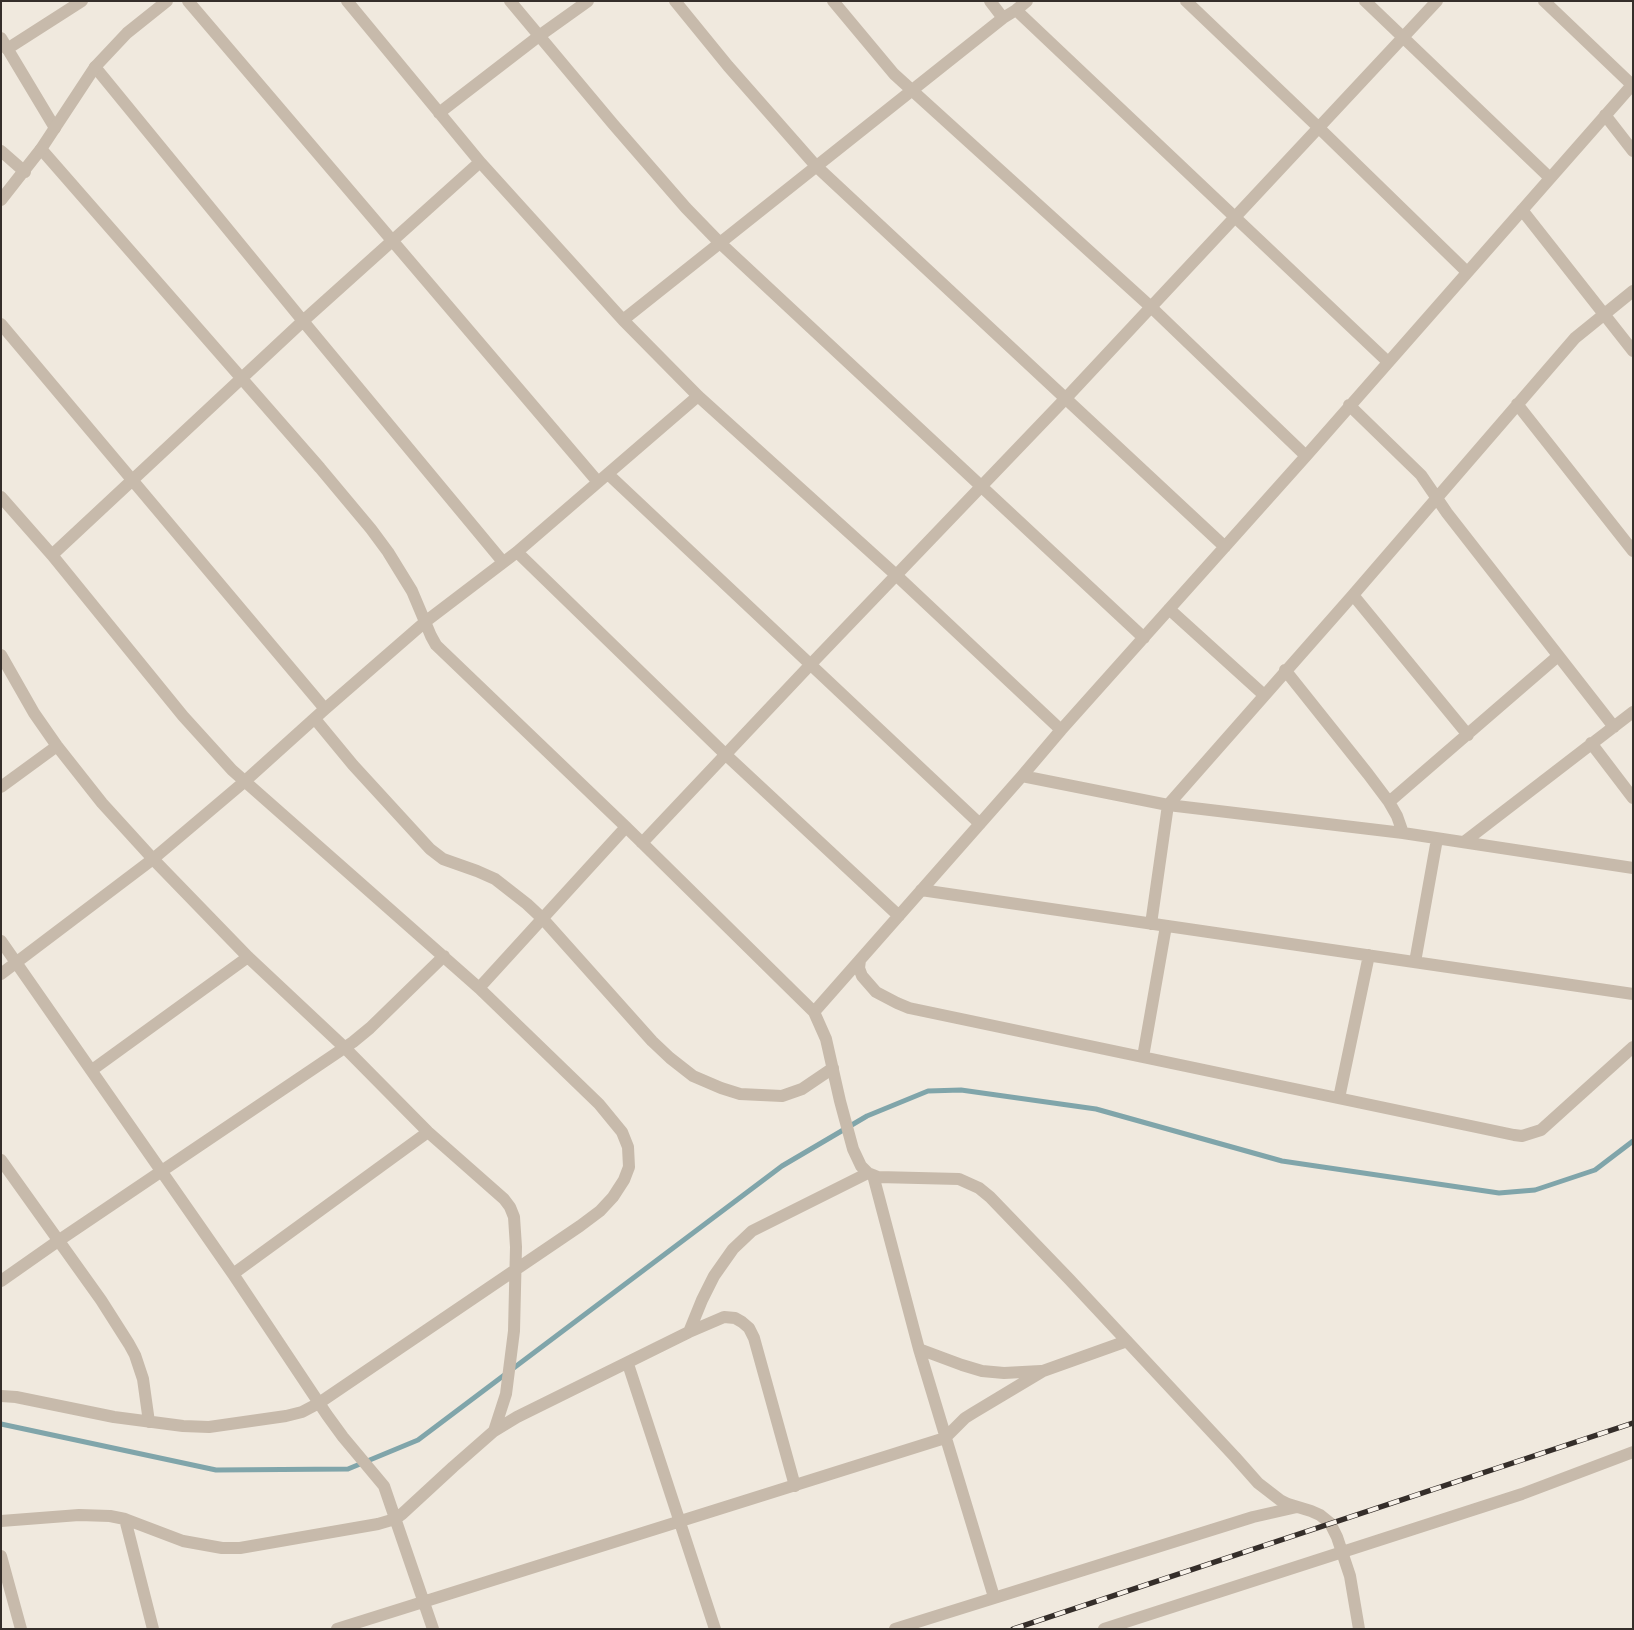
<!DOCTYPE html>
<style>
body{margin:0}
#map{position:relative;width:1634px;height:1630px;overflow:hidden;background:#f0e9de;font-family:Jost,sans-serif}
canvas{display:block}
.frame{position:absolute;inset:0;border:2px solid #352e2a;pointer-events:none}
</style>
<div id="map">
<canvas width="1634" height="1630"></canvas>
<div class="frame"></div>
</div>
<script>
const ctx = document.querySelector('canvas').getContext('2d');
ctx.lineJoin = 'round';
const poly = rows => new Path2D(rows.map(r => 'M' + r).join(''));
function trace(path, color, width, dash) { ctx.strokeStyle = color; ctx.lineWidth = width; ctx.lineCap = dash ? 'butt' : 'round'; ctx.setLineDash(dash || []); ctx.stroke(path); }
trace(poly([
 [1,1424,216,1470,348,1469,418,1440,782,1166,867,1116,928,1091,961,1090,1096,1109,1282,1161,1499,1193,1535,1190,1595,1170,1633,1141]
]), '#80a5aa', 5);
trace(poly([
 [188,1,598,482],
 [347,1,480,162,623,320,698,396,896,575,1061,730],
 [510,1,613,124,686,208,719,242,1144,638],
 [675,1,728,66,816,166,1225,547],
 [833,1,894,74,1152,308,1306,456],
 [990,1,1003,18],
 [1186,1,1318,127,1467,272],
 [1365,1,1550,178],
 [1544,1,1632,85],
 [1016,10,1388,362],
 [1,38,55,128],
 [7,49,82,1],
 [95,67,303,321,503,562],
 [439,113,539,36,588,1],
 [1605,115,1633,151],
 [41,149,320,468,371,529,388,552,412,591,431,636,436,645,626,827,814,1012,826,1039,840,1101,853,1149,861,1166,868,1173,878,1177,959,1179,979,1188,990,1197,1069,1279,1235,1457,1258,1483,1280,1500,1288,1504,1311,1511,1320,1515,1330,1523,1337,1537,1350,1576,1359,1629],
 [1,151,25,172],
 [1522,210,1633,351],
 [623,320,1003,18,1016,10,1027,1],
 [1,324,325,709],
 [1517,404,1633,551],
 [1349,405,1421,475,1447,513,1614,727],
 [608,474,980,824],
 [1,497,52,555,183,716,232,770,479,988,599,1104,622,1132,628,1147,629,1167,624,1180,613,1197,600,1211,580,1226,319,1403,302,1412,286,1416,209,1427,183,1426,114,1417,16,1397,1,1396],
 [517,552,725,754,899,916],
 [52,555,303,321,480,162],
 [1353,595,1468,735],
 [1169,609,1264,695],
 [1,655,34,713,57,746,102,803,153,859,248,957,344,1047,428,1132,504,1199,510,1207,514,1217,516,1247,514,1331,506,1394,494,1431],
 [1285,670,1368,774,1389,802,1397,816,1403,833],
 [315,719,353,765,430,849,443,859,477,871,495,879,527,904,543,919,652,1041,670,1058,693,1076,721,1088,740,1094,782,1096,802,1089,833,1068],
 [1591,743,1633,798],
 [1022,776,1168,805,1403,833,1633,868],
 [1,787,57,746],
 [1389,802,1558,656],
 [1464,842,1633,712],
 [642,843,811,664,1066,398,1437,1],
 [921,890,1633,994],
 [1151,924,1168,805,1353,595,1575,338,1633,291],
 [1,941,233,1274,327,1415,343,1437,384,1486,433,1629],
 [860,960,859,968,862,976,876,992,897,1003,909,1008,1514,1135,1522,1136,1541,1130,1633,1047],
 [1415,962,1437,839],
 [1,974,153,859,244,782,325,709,425,622,517,552,698,396],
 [479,988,626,827],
 [814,1012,1022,776,1061,730,1306,456,1633,84],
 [1143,1057,1166,926],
 [92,1070,248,957],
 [1339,1098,1369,955],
 [1,1160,101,1300,129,1344,135,1355,143,1379,149,1422],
 [873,1175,919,1349,994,1597],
 [233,1274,428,1132],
 [1,1281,58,1241,353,1042,370,1028,444,956],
 [689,1332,702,1300,714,1276,733,1249,752,1231,868,1173],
 [919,1349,962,1365,982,1371,1004,1373,1041,1371],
 [628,1364,715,1629],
 [125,1519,153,1629],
 [1,1521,79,1515,110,1516,125,1519,183,1541,222,1548,240,1548,378,1524,395,1519,402,1514,453,1467,494,1431,517,1417,689,1332,724,1317,735,1318,742,1322,749,1328,754,1338,795,1486],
 [1,1556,21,1629],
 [337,1629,945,1438,965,1418,973,1413,1043,1371,1127,1341],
 [895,1629,1253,1517,1297,1507],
 [1104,1629,1522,1494,1633,1452]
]), '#c7baab', 12);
trace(poly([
 [1,200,41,149,95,67,127,33,167,1]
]), '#c7baab', 12);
const rail = poly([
 [1013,1629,1633,1423]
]);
trace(rail, '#352e2a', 5.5);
trace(rail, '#f8f2ea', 4, [11]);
</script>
